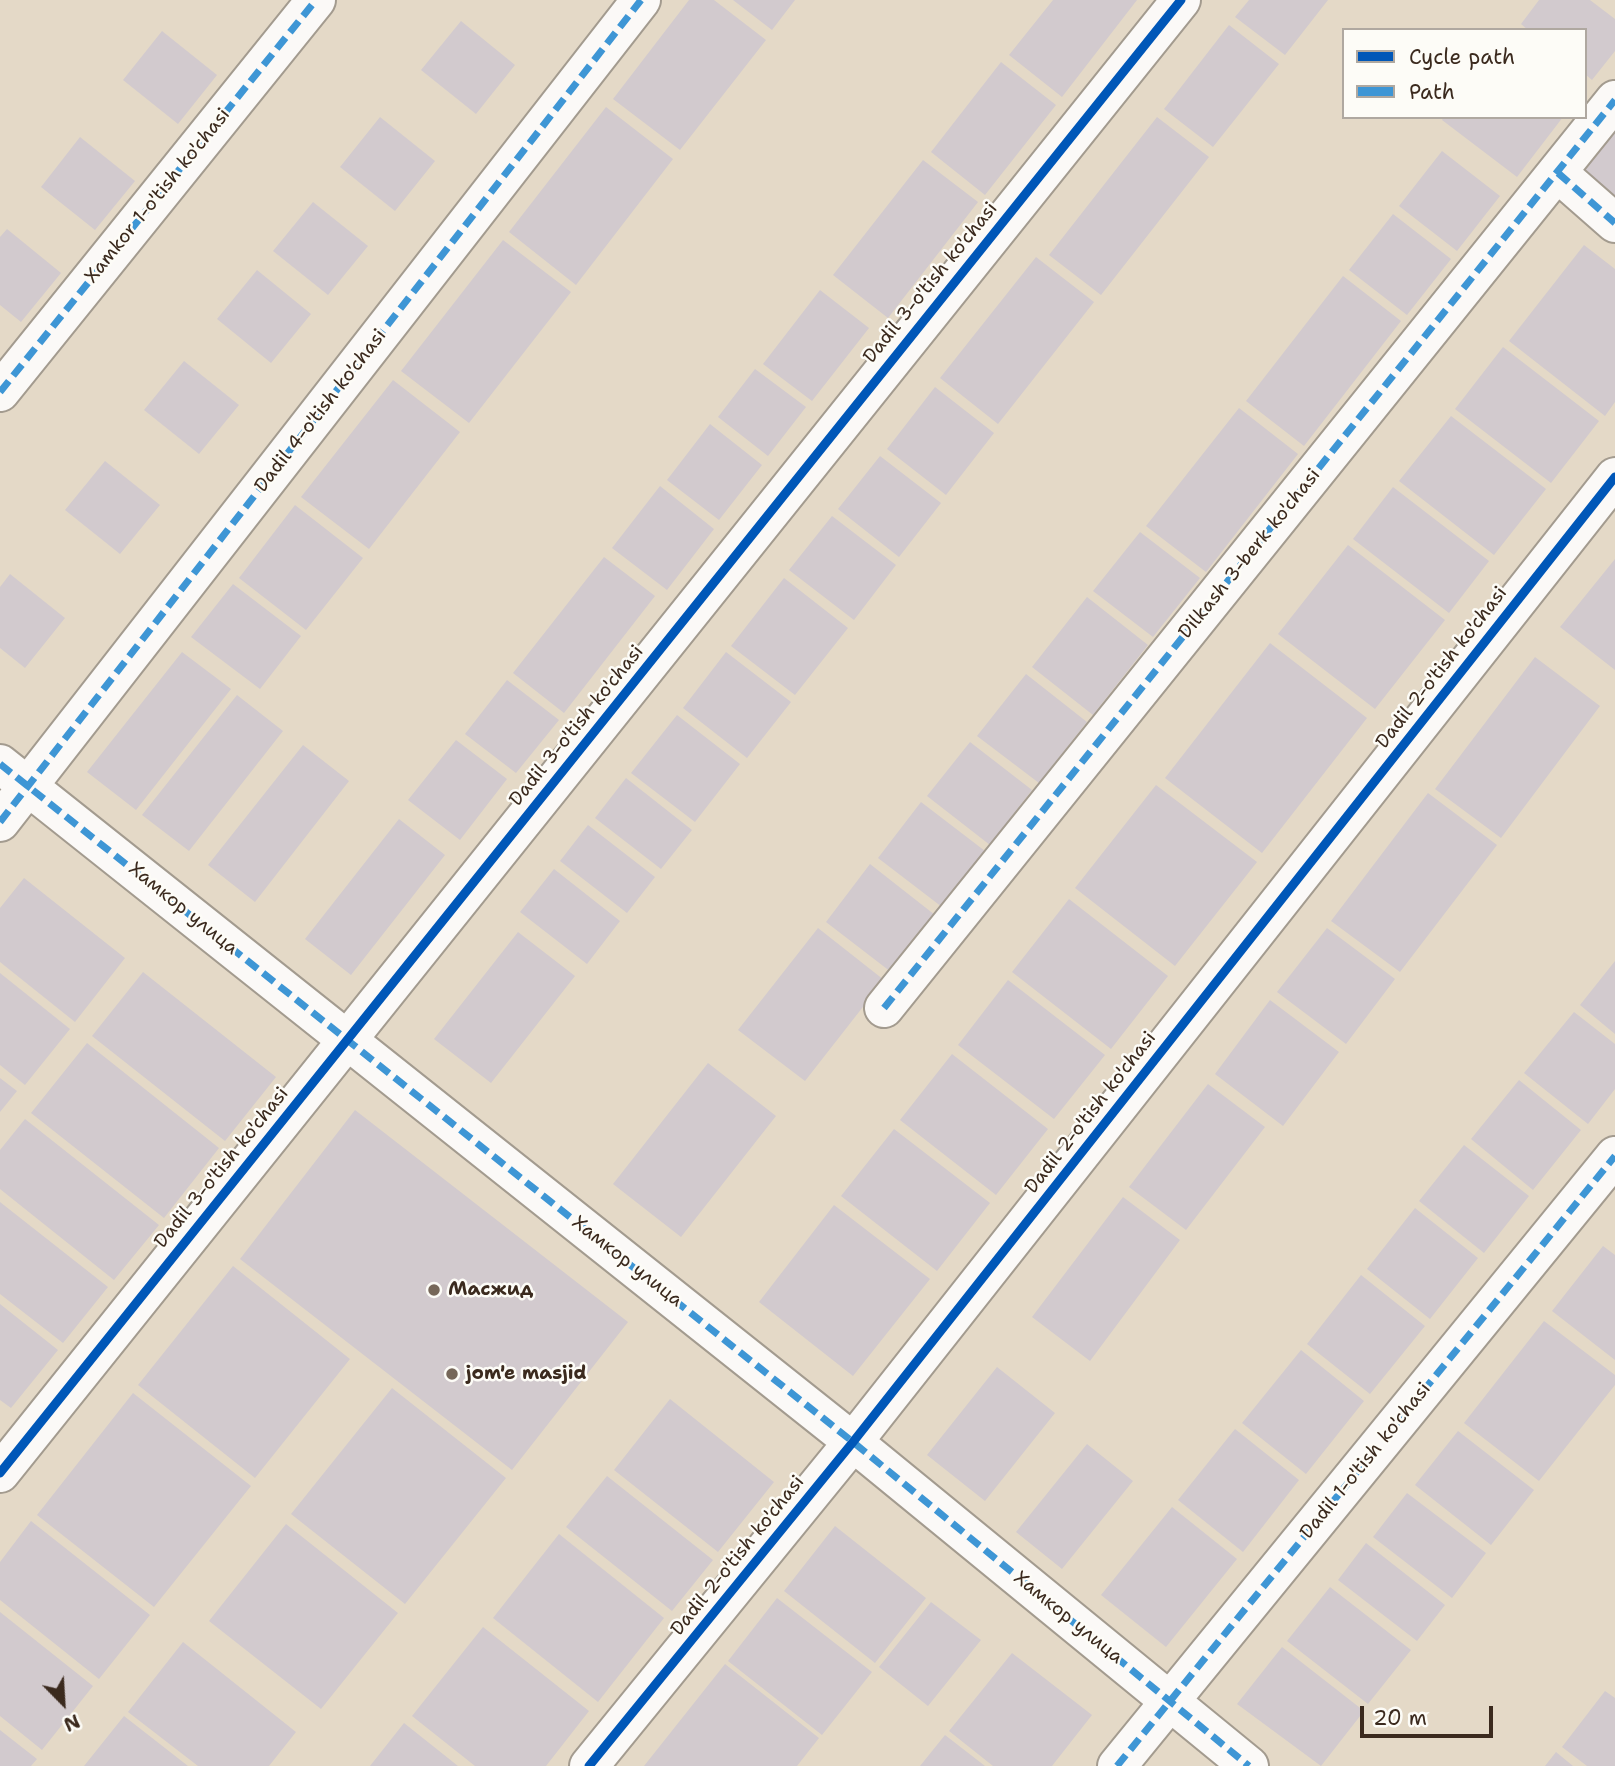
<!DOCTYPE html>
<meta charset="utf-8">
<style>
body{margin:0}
#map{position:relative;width:1615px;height:1766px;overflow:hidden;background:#e4d9c7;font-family:"Shantell Sans",sans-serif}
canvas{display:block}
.legend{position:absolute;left:1342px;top:28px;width:245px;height:91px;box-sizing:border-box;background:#fdfcf7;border:2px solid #afa8a0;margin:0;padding:9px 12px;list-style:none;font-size:21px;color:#3b2a1e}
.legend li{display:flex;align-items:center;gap:14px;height:35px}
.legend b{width:35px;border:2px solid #afa8a0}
.north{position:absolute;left:28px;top:1668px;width:70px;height:70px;-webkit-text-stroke:5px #fdfcf7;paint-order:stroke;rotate:156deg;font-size:19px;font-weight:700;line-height:28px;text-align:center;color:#3b2a1e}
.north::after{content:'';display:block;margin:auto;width:24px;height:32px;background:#3b2a1e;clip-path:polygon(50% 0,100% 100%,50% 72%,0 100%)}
.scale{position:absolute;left:1360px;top:1706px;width:133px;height:32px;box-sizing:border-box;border:4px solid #3b2a1e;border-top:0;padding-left:9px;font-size:21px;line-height:24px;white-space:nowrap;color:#3b2a1e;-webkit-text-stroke:5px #fdfcf7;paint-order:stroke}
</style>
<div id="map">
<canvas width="1615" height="1766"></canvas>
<ul class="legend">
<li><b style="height:9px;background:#0057b8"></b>Cycle path</li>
<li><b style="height:9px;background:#3e96d5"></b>Path</li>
</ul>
<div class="north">N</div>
<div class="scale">20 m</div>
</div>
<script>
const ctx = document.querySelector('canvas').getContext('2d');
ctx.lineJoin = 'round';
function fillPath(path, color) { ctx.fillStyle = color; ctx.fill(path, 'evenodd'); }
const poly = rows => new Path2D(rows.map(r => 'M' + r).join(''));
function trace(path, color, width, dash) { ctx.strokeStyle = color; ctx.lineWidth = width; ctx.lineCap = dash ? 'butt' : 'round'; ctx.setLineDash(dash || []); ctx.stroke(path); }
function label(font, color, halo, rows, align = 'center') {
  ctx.font = font + ' "Shantell Sans",sans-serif'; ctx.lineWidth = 5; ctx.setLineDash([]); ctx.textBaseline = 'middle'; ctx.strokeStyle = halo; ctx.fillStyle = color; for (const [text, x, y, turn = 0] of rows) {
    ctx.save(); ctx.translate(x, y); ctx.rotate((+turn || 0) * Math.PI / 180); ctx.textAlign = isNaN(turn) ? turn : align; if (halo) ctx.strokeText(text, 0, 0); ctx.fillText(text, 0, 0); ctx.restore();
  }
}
fillPath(poly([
 [689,0,714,0,766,40,680,150,613,99],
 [733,0,795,0,772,30],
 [1053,0,1137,0,1062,97,1009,55],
 [1249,0,1328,0,1285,55,1235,17],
 [1539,0,1590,0,1615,19,1615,51,1592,80,1585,74,1585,30,1528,30,1521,24],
 [461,21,515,65,476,114,421,70],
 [1229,25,1279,64,1213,147,1164,109],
 [162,31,217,75,178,124,123,80],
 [1001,62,1056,105,985,195,931,152],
 [606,107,673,159,576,285,509,232],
 [380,117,435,161,395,211,340,167],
 [1157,117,1209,157,1101,295,1049,255],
 [1444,117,1563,117,1517,177,1442,120],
 [1615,125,1615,197,1580,170],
 [80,137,135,181,95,230,41,187],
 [1442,151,1500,196,1457,251,1399,206],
 [923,160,978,202,888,318,833,275],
 [313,202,368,246,328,295,273,251],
 [1393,214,1451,259,1407,315,1349,270],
 [7,229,61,273,21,322,0,305,0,237],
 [503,240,571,292,469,423,401,371],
 [1584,245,1615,269,1615,402,1605,416,1509,341],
 [1036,257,1094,302,998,424,940,378],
 [257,270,311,314,271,363,217,319],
 [1343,276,1401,321,1304,446,1246,401],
 [820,290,869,328,812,401,763,364],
 [1503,347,1599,421,1551,483,1455,409],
 [184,361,239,405,199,454,144,410],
 [755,369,806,407,768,456,718,417],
 [393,380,460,432,369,549,301,497],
 [935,387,994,433,946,495,887,449],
 [1239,408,1298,454,1206,572,1146,526],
 [1451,416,1546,489,1494,555,1399,481],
 [710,424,762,465,719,520,667,480],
 [880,456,941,503,899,557,838,509],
 [105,461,160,505,120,554,65,510],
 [660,486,714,529,667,590,612,548],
 [1393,487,1489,561,1449,613,1353,539],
 [295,505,363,558,306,630,239,578],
 [832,516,896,565,854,620,789,570],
 [1140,532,1200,578,1153,637,1093,591],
 [1348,545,1445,620,1375,709,1278,634],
 [604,557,655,596,564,713,513,673],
 [1615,559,1615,670,1560,627],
 [10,574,65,618,25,668,0,648,0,587],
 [784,578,848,628,795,695,731,646],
 [233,584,301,636,260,689,191,637],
 [1087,597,1148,645,1093,715,1032,667],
 [1270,643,1367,718,1262,853,1165,778],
 [182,652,231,689,136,810,87,772],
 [726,652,791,702,747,758,683,708],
 [1535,657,1600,706,1501,838,1435,789],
 [1026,674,1087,722,1039,783,977,736],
 [507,680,559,720,516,773,465,734],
 [237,695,283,731,189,851,142,815],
 [677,715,740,764,695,822,631,773],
 [456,740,507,779,460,840,408,800],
 [970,742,1032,790,990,845,927,796],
 [303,745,349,781,255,902,208,865],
 [626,778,692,830,661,869,595,818],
 [1156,785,1257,862,1175,966,1075,888],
 [1428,793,1497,845,1400,972,1331,921],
 [921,802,985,851,942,907,878,858],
 [399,819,445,855,351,975,305,939],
 [588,825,655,877,627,913,560,861],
 [870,864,935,915,891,972,826,922],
 [554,869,620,921,587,964,520,912],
 [24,878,125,958,75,1022,0,962,0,908],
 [1069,899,1168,976,1111,1049,1012,972],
 [818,928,884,980,805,1081,738,1030],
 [1327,928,1395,979,1346,1044,1277,992],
 [518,932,575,976,491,1083,434,1039],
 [1615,961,1615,1034,1580,1005],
 [143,972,276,1077,225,1141,92,1036],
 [0,973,70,1029,25,1085,0,1065],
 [1008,980,1105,1055,1054,1119,958,1045],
 [1270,1000,1339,1052,1283,1126,1215,1074],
 [1574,1012,1615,1044,1615,1089,1588,1124,1524,1073],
 [87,1043,219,1148,164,1218,31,1113],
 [952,1054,1048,1129,996,1195,900,1120],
 [708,1063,776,1116,681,1237,613,1184],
 [0,1078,17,1091,0,1112],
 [1519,1080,1581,1130,1533,1190,1471,1139],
 [1208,1084,1265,1127,1186,1230,1129,1187],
 [355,1110,628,1322,512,1470,240,1259],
 [25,1119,159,1225,114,1280,0,1189,0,1150],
 [894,1129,990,1203,937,1271,841,1196],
 [1464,1145,1529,1196,1484,1253,1419,1201],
 [1123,1197,1180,1240,1090,1361,1032,1317],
 [0,1202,108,1287,63,1343,0,1294],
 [834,1205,930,1279,853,1376,759,1302],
 [1415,1208,1478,1258,1430,1319,1367,1269],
 [1603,1246,1615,1255,1615,1360,1552,1311],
 [233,1266,350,1359,255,1478,138,1385],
 [1361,1275,1425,1326,1370,1394,1307,1344],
 [0,1304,58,1350,11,1408,0,1400],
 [1544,1321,1615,1375,1615,1385,1539,1481,1464,1423],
 [1301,1350,1364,1401,1306,1474,1242,1423],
 [997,1367,1055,1413,985,1501,927,1455],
 [392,1388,506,1478,405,1604,291,1514],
 [133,1393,251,1486,154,1607,37,1515],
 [670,1399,774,1482,718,1552,614,1470],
 [1235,1429,1299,1480,1243,1552,1178,1500],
 [1458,1431,1534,1490,1491,1545,1415,1485],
 [1087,1444,1133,1481,1062,1569,1016,1532],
 [607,1476,713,1560,672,1611,566,1527],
 [1407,1493,1486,1553,1452,1598,1373,1537],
 [1172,1507,1237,1559,1166,1647,1101,1595],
 [31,1521,150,1615,99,1679,0,1600,0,1562],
 [286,1524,398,1613,321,1709,209,1621],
 [835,1526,926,1598,875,1663,784,1591],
 [559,1534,664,1618,598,1702,493,1618],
 [1366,1543,1445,1605,1417,1641,1338,1580],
 [1330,1587,1411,1650,1368,1704,1287,1641],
 [777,1598,872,1672,822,1735,728,1661],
 [931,1602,981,1640,928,1706,879,1667],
 [0,1612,93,1686,42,1750,0,1716],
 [483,1627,589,1711,546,1766,475,1766,412,1716],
 [183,1642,296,1732,269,1766,198,1766,128,1712],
 [1282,1647,1364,1711,1321,1766,1237,1704],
 [1012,1653,1092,1715,1052,1766,993,1766,949,1731],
 [725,1664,819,1738,797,1766,644,1766],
 [1605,1691,1615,1698,1615,1766,1587,1766,1562,1747],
 [124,1716,188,1766,84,1766],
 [404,1723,458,1766,370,1766],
 [0,1730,37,1759,31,1766,0,1766],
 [945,1735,985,1766,920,1766],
 [1556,1752,1573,1766,1545,1766]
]), '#d2cace');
const minor = poly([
 [1558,173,1615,223],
 [0,392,316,0],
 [0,764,853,1442,1249,1766],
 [0,822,641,0],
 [884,1008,1615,100],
 [0,1473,1181,0],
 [589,1766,853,1442,1615,477],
 [1117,1766,1615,1156]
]);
trace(minor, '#a39b8f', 42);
trace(minor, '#fbf9f7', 38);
trace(poly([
 [1558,173,1615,223],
 [0,392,316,0],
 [0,764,853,1442,1249,1766],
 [0,822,641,0],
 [884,1008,1615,100],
 [1117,1766,1615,1156]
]), '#3e96d5', 7, [14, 7]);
trace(poly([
 [0,1473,1181,0],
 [589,1766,853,1442,1615,477]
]), '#0057b8', 9);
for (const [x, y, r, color] of [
 [434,1290,7,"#766759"],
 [452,1374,7,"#766759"]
]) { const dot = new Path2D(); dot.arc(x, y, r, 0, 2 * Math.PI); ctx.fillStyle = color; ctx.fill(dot); trace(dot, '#fdfcf7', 2.5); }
label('19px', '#3b2a1e', '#fdfcf7', [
 ["Xamkor 1-o'tish ko'chasi",158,196,-51],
 ["Dadil 3-o'tish ko'chasi",931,283,-51],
 ["Dadil 4-o'tish ko'chasi",321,411,-52],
 ["Dilkash 3-berk ko'chasi",1250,554,-51],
 ["Dadil 2-o'tish ko'chasi",1442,668,-52],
 ["Dadil 3-o'tish ko'chasi",577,726,-51],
 ["Хамкор улица",183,909,39],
 ["Dadil 2-o'tish ko'chasi",1091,1113,-52],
 ["Dadil 3-o'tish ko'chasi",222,1168,-51],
 ["Хамкор улица",627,1262,38],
 ["Dadil 1-o'tish ko'chasi",1366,1461,-51],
 ["Dadil 2-o'tish ko'chasi",738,1556,-51],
 ["Хамкор улица",1068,1618,39]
]);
label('bold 19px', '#3b2a1e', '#fdfcf7', [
 ["Масжид",448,1290],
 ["jom'e masjid",466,1374]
], 'left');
</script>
